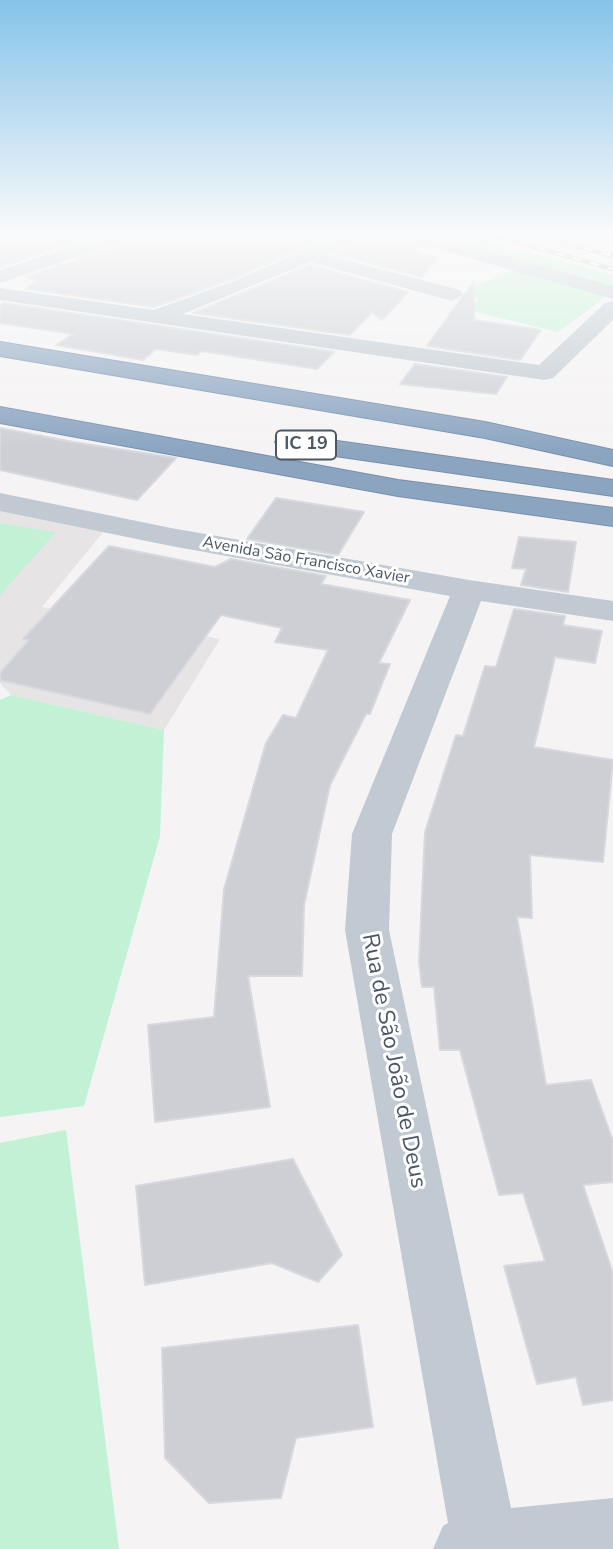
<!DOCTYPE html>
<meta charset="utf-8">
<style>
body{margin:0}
canvas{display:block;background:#f5f3f3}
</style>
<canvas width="613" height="1549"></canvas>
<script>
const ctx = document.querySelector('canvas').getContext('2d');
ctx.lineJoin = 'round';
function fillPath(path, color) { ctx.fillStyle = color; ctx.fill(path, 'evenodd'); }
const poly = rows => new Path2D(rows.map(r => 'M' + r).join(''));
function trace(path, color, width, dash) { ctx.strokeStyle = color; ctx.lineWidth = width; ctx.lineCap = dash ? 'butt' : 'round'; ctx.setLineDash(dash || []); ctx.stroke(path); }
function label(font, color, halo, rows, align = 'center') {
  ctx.font = font + ' "Nunito Sans",sans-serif'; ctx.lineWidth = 6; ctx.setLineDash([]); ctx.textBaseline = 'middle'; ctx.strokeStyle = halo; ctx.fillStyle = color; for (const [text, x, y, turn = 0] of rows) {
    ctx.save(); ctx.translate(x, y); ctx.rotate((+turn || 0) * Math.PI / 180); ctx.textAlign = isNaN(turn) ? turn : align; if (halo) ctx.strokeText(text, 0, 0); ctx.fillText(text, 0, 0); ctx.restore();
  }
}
fillPath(poly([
 [0,510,104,531,42,607,220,639,164,730,11,695,0,683]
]), '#e6e4e5');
fillPath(poly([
 [424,234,463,234,613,275,613,288],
 [512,270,604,296,604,298,558,332,463,309,479,299,464,291],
 [0,523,56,532,0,595],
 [11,695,164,730,160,836,84,1106,0,1117,0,700],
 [66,1130,119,1549,0,1549,0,1143]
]), '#c3f1d5');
const building = poly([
 [0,234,100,234,0,267,0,234],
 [140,234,336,234,233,279,154,307,25,289,38,281,25,277,135,240,140,234],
 [371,234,421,247,413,251,439,258,421,277,334,254,371,234],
 [310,265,408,292,382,320,372,312,350,335,193,313,310,265],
 [474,281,474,320,541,330,520,360,427,346,474,281],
 [4,303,334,352,317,369,201,351,197,355,156,349,143,360,56,345,73,334,0,323,0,306,4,303],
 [415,364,507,377,496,394,400,384,415,364],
 [0,428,73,442,176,458,137,500,0,470,0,428],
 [276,498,364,512,338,555,247,539,276,498],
 [519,537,576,542,568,592,521,585,526,569,512,568,519,537],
 [109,546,215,567,231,559,326,576,321,584,410,600,379,663,390,664,370,714,366,714,330,785,304,905,302,976,248,976,270,1107,155,1122,148,1025,214,1017,224,889,266,743,283,715,296,718,328,650,275,642,282,628,221,615,150,714,0,680,0,673,29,640,23,639,109,546],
 [514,609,565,616,563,625,602,631,595,663,555,657,534,747,613,760,603,862,530,855,532,918,517,917,546,1085,591,1080,613,1141,613,1182,583,1185,613,1273,613,1400,583,1405,576,1377,537,1384,504,1266,545,1261,523,1193,499,1195,460,1050,440,1050,434,987,422,987,419,962,425,832,456,735,463,736,485,666,496,667,514,609],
 [293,1159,342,1255,318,1282,272,1263,145,1285,136,1186,293,1159],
 [358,1325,373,1427,296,1438,281,1498,209,1503,165,1458,162,1348,358,1325]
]);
fillPath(building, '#cdcfd5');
trace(building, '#d7d9de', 2);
const highway = poly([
 [0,342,485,422,613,450,613,466,485,438,0,356,0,342],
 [0,407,398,480,613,508,613,526,398,496,0,423,0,407],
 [288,434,613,480,613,496,279,448,275,442,279,436,288,434]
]);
trace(highway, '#7690ad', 2);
fillPath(poly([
 [108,234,137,234,134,238,0,283,0,270,108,234],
 [342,234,368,234,327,255,460,290,463,295,452,301,310,262,183,314,539,365,605,303,613,301,613,320,553,378,544,380,0,300,0,288,154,310,234,281,342,234],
 [397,234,428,234,613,286,613,299,400,238,397,234],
 [0,493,171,528,469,580,613,601,613,621,481,601,392,834,389,930,511,1508,613,1498,613,1549,433,1549,443,1526,448,1523,345,930,352,834,450,596,171,546,0,511,0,493]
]), '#c1cad2');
fillPath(highway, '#8ba5c1');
const rail = poly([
 [486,234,613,269],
 [532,234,613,256]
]);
trace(rail, '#b5b8bd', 4.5);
trace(rail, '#fff', 2.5, [9]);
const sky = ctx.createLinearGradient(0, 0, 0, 451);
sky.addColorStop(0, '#85c3ea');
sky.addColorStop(0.52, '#fafafa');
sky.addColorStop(1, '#fafafa00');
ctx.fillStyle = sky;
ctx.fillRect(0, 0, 613, 451);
label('16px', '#4a5661', '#fff', [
 ["Avenida São Francisco Xavier",306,561,10]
]);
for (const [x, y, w] of [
 [306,445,60]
]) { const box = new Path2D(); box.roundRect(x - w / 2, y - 14.5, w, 29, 5); ctx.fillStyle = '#fff'; ctx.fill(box); trace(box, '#4a5661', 2); }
label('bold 18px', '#4a5661', null, [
 ["IC 19",306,445]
]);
label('23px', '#4a5661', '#fff', [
 ["Rua de São João de Deus",393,1061,79]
]);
</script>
